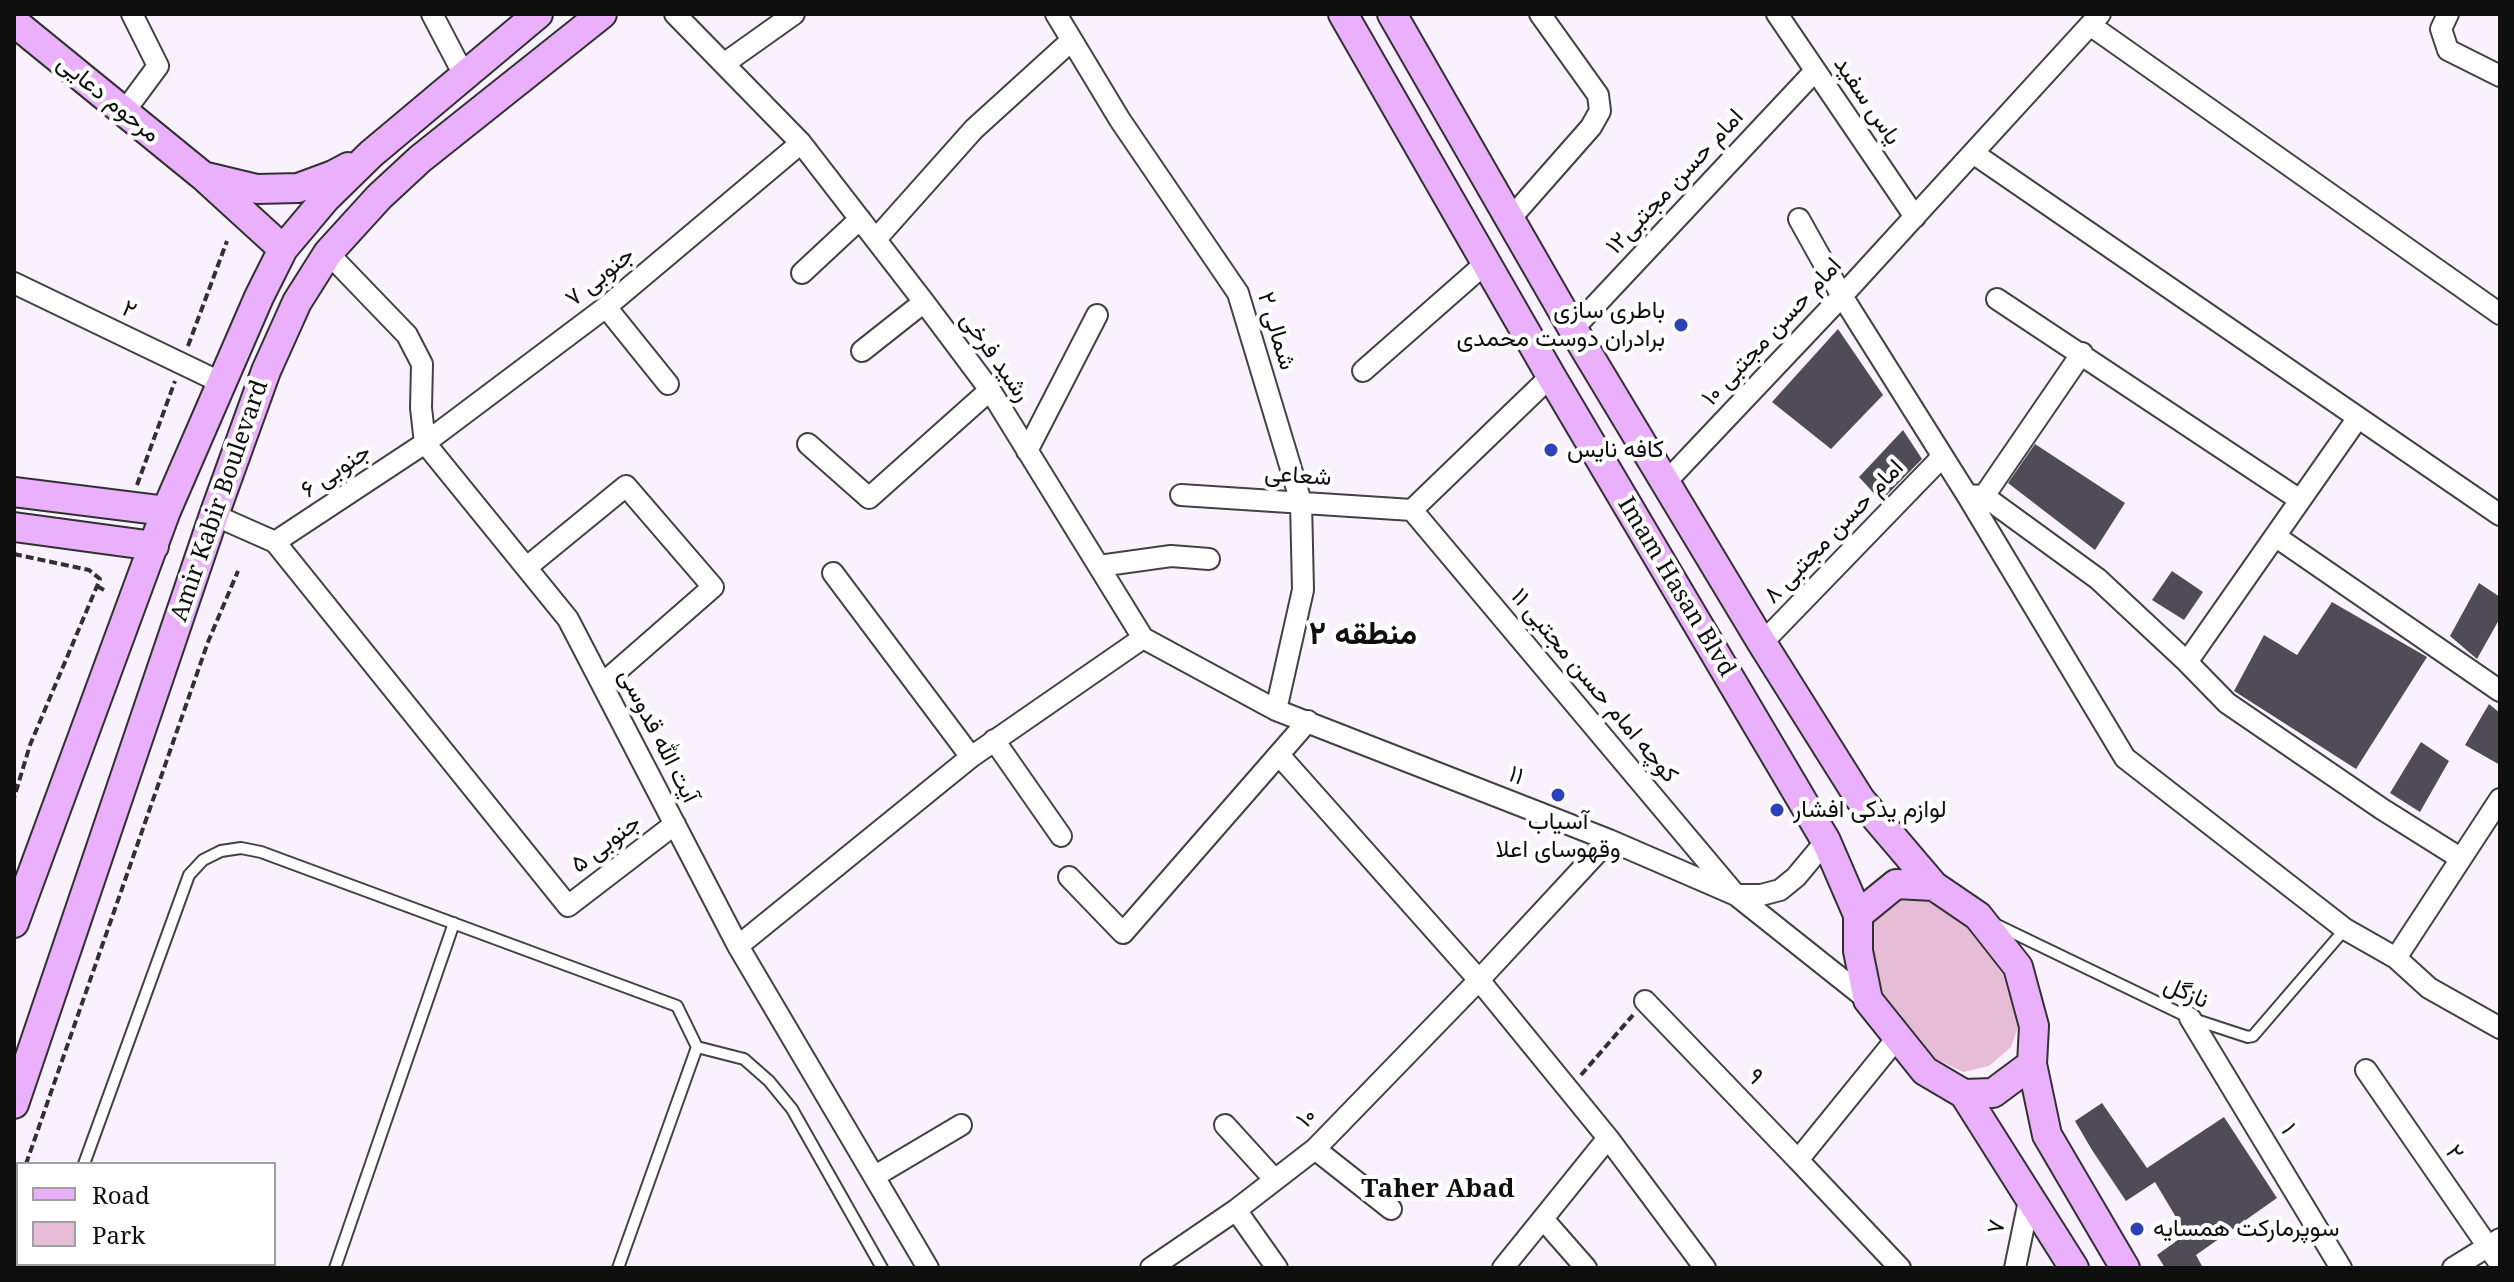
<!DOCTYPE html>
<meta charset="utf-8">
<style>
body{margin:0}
#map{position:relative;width:2514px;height:1282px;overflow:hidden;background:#faf1fe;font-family:"Noto Serif",serif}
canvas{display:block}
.frame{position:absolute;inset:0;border:16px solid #0f0f0f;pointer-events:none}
.legend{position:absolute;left:16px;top:1162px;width:260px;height:104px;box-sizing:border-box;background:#fff;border:2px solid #9f9f9f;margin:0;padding:10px 14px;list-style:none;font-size:24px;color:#0f0f0f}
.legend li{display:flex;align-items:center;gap:16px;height:40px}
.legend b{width:40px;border:2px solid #9f9f9f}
</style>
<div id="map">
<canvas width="2514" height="1282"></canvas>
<div class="frame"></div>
<ul class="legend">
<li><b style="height:10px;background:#ebb0fb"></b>Road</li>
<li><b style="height:22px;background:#e7bcd7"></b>Park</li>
</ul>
</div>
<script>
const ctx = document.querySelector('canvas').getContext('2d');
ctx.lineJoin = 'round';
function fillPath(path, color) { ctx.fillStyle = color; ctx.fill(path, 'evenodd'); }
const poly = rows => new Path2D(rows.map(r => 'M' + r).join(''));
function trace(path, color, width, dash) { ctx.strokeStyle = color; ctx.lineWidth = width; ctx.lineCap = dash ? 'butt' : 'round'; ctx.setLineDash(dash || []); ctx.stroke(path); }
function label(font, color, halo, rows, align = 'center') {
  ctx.font = font + ' "Noto Serif",Vazirmatn,serif'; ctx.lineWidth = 8; ctx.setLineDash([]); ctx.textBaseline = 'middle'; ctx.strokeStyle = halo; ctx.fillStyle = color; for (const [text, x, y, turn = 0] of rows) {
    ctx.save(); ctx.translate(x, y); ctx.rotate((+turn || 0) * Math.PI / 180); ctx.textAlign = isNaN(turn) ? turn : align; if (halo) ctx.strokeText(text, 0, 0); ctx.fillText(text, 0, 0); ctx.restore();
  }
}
fillPath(poly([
 [1902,900,1929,901,1967,927,2003,974,2018,1027,2011,1047,1989,1066,1963,1072,1936,1059,1883,993,1873,949,1874,922]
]), '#e7bcd7');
fillPath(poly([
 [1838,329,1883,395,1831,449,1772,402],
 [1903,430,1922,459,1881,501,1859,477],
 [2035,444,2125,503,2095,550,2008,483],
 [2172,571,2203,592,2184,620,2152,600],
 [2479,583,2500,597,2500,618,2477,659,2450,636],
 [2332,602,2427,657,2356,769,2234,691,2264,635,2297,655],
 [2489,704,2500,713,2500,765,2465,745],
 [2421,742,2449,761,2420,812,2390,793],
 [2102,1103,2147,1168,2224,1117,2277,1198,2196,1255,2203,1268,2165,1268,2157,1255,2186,1234,2155,1182,2126,1201,2092,1150,2075,1121]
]), '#4f4b57');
const lane = poly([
 [1997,925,2190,1018,2248,1037,2253,1036,2345,929],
 [84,1164,189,875,203,860,221,851,241,848,261,852,677,1006,697,1047,744,1059,769,1081,792,1109,882,1268],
 [47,1268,48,1264],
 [335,1268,454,923],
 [618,1268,697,1047]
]);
const street = poly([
 [432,14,464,75],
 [675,14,801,143,924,302,990,390,1143,638,1276,710,1609,840,1736,895,1868,1000],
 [1056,14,1120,120,1238,293,1301,502,1303,590,1276,710],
 [1777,14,1915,217],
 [2448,14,2441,29,2448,50,2500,76],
 [2090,25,2500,314],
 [725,63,794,14],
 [124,112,158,66,132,14],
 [1973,153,2500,515],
 [1510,219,1591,127,1600,111,1598,95,1540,14],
 [1799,219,1842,296,1967,495,2125,758,2345,929,2396,958,2429,988,2500,1028],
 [876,239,974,129,1072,40],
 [328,253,407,335,422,364,421,408,425,443,568,619,738,946,928,1268],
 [802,273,860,219],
 [14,283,222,383],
 [1997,299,2300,500],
 [606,307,668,384],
 [1573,329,1815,71],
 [862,351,924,302],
 [1363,371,1487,262],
 [808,444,869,498,990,390],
 [1027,451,1097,315],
 [1665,483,1842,296,2100,14],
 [1181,495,1412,510],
 [1967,495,1984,496,2098,579,2187,662,2227,703,2382,809,2460,858],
 [1984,496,2082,353],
 [1412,510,1734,893],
 [1412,510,1551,376],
 [214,515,275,542,568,906,675,824],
 [2275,536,2500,691],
 [275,542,425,443,606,307,801,143],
 [1099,566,1171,556,1209,559],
 [527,567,626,486,713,587,602,684],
 [833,573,971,757],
 [1762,643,1942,457],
 [2187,662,2357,419],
 [994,740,1061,836],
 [1279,755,1479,980,1608,1138,1705,1268],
 [1069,877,1123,933,1308,721],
 [1736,895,1761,895,1780,890,1796,877,1826,841],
 [738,946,971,757,1143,638],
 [2396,958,2500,799],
 [1645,1001,1798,1160,1897,1038],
 [2190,1018,2341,1268],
 [2366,1070,2500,1264],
 [1225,1125,1275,1180],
 [1315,1149,1391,1209],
 [1798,1160,1900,1268],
 [875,1176,961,1125],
 [1236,1210,1277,1268],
 [1543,1219,1586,1268],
 [1151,1268,1236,1210,1315,1149,1479,980,1609,840],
 [1503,1268,1608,1138],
 [2015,1268,2030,1196],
 [2453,1268,2500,1239]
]);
const secondary = poly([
 [1343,14,1551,376,1826,841,1858,915],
 [1392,14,1573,329,1762,643,1860,799,1934,886],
 [14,22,203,176,283,249],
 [207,177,257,189,298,188,333,175,348,167],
 [14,492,166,511],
 [14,527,154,546],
 [14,923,166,511,259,297,283,249,326,198,371,154,538,14],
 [2032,1064,2047,1135,2125,1268],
 [1964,1094,1993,1093,2032,1064,2034,1026,2018,967,1978,916,1934,886,1896,884,1858,915,1858,951,1868,1000,1925,1071,1964,1094,2074,1268],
 [14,1104,214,515,266,371,297,302,328,253,379,197,420,159,602,14]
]);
trace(lane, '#424242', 14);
trace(street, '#424242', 24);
trace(secondary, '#313131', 32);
trace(poly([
 [188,346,227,241],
 [137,485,175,381],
 [14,554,89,570,100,579,30,745,14,798],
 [97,586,106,591],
 [1581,1075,1633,1015],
 [26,1164,208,642,238,571],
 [14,1198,18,1187]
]), '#313131', 4, [8, 4]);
trace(lane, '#fff', 10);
trace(street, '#fff', 20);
trace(secondary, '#ebb0fb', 28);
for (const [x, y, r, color] of [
 [1681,325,8,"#2d41b8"],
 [1551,450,8,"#2d41b8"],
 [1558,795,8,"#2d41b8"],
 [1777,810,8,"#2d41b8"],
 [2137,1229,8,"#2d41b8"]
]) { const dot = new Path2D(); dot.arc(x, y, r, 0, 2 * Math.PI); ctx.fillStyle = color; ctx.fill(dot); trace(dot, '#fff', 3); }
label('24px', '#0f0f0f', '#fff', [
 ["مرحوم دعایی",108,99,39],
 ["یاس سفید",1867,101,56],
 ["امام حسن مجتبی۱۲",1675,182,-47],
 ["۷ جنوبی",600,277,-39],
 ["۲",129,310,26],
 ["۲ شمالی",1276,331,73],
 ["امام حسن مجتبی ۱۰",1772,332,-47],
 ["رشید فرخی",995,357,55],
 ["۶ جنوبی",336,471,-34],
 ["شعاعی",1298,476,4],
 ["Amir Kabir Boulevard",220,501,-71],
 ["امام حسن مجتبی ۸",1834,532,-46],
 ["Imam Hasan Blvd",1676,587,59],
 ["کوچه امام حسن مجتبی ۱۱",1594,686,50],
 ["آیت الله قدوسی",658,736,63],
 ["۱۱",1516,776,22],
 ["۵ جنوبی",606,844,-37],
 ["نازگل",2186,993,24],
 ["۹",1755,1077,46],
 ["۱۰",1307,1118,-46],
 ["۱",2288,1129,59],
 ["۲",2454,1153,56],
 ["۷",1997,1227,-78]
]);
label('24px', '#0f0f0f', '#fff', [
 ["باطری سازی",1665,311,"right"],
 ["برادران دوست محمدی",1665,339,"right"],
 ["کافه نایس",1567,450],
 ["لوازم یدکی افشار",1793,810],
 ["آسیاب",1558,822,"center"],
 ["وقهوسای اعلا",1558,850,"center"],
 ["سوپرمارکت همسایه",2153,1229]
], 'left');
label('bold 26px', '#0f0f0f', '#fff', [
 ["Taher Abad",1438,1190]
]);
label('bold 32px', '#0f0f0f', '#fff', [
 ["منطقه ۲",1363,635]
]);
</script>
